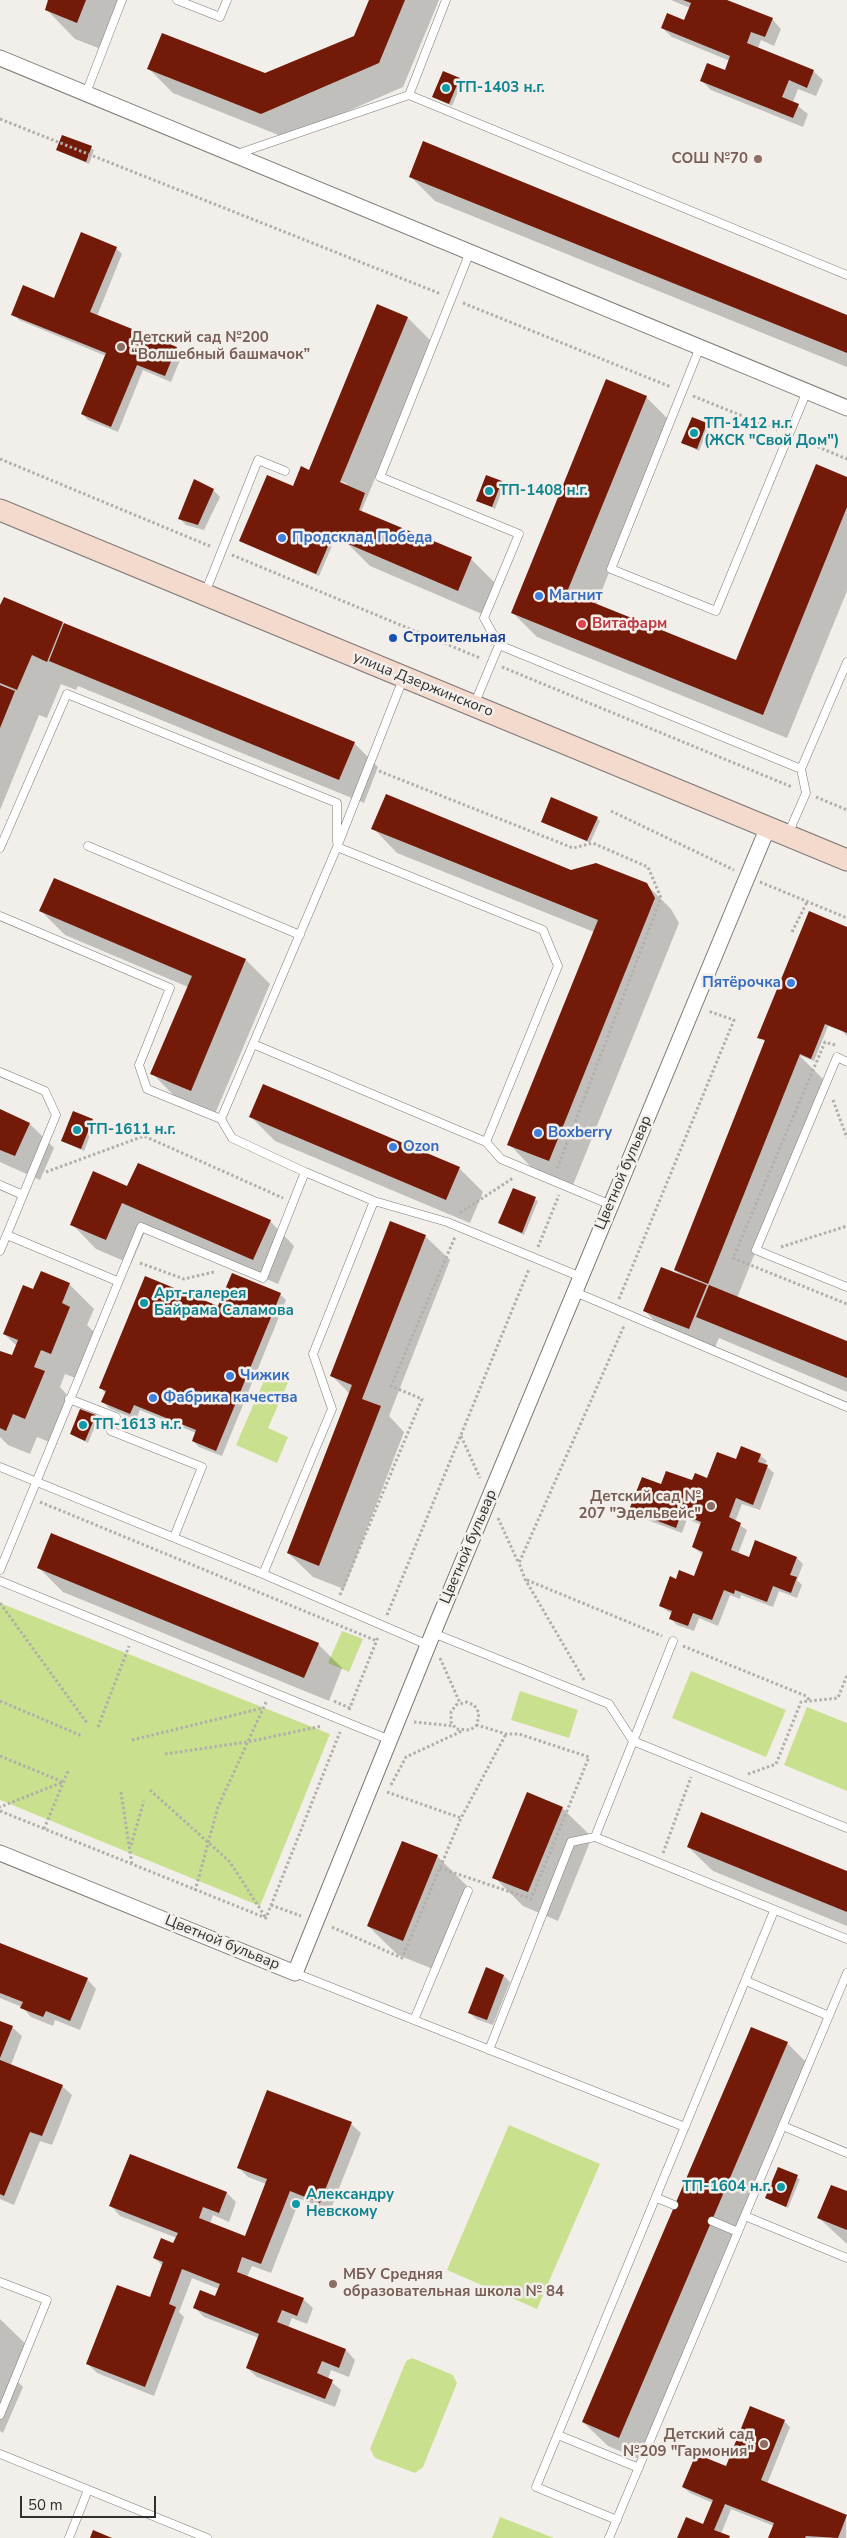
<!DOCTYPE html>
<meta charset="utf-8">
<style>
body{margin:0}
#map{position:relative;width:847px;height:2538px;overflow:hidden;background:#f2efeb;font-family:"Nunito Sans",sans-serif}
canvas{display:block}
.scale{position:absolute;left:20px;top:2496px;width:136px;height:22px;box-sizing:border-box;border:2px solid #32302f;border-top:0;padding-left:6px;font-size:15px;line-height:18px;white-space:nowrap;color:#32302f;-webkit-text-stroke:4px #f2efeb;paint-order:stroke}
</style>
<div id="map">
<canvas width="847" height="2538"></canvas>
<div class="scale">50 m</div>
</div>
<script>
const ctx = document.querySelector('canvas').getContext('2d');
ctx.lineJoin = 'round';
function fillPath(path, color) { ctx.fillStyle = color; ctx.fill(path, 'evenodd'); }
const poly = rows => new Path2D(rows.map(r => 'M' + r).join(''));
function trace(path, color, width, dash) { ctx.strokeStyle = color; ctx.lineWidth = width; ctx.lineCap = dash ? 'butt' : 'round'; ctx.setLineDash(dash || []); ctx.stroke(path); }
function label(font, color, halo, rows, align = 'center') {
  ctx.font = font + ' "Nunito Sans",sans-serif'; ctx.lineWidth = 5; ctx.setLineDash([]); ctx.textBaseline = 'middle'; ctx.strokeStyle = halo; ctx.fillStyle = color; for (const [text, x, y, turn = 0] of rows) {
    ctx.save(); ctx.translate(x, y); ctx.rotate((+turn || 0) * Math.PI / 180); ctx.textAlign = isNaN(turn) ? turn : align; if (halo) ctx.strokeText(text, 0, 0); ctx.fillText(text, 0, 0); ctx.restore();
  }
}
fillPath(poly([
 [269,1369,290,1378,268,1428,288,1437,277,1463,236,1445],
 [0,1603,330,1734,260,1906,0,1800],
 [342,1631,363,1639,349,1672,328,1663],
 [691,1671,786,1710,766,1757,672,1718],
 [520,1691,578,1710,569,1738,511,1720],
 [807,1707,847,1723,847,1791,784,1765],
 [509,2125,600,2164,537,2309,447,2270],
 [412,2358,453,2375,457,2383,423,2467,415,2473,375,2458,370,2449,404,2366,406,2361],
 [500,2517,554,2538,492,2538]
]), '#c9e18e');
fillPath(poly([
 [50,0,127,0,106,51,75,39,46,9],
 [370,0,439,0,403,87,286,138,173,93,149,69,265,74,355,37],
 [671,0,724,0,772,19,781,29,774,46,761,40,758,48,813,71,823,80,816,96,798,89,793,102,808,114,803,127,711,90,701,80,725,72,730,61,672,37,662,28,685,21,690,8],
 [459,80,462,82,452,106,433,97],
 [91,148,94,150,89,164,57,150],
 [410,176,847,317,847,367,435,201],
 [116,248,122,254,97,316,176,348,182,355,171,382,143,370,118,432,88,420,82,414,106,356,19,320,13,314,55,299],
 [378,306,408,318,432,342,361,512,471,559,495,583,482,614,370,566,349,545,335,539,319,576,240,541,310,471],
 [338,480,347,484,346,486,338,483],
 [646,397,670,421,596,605,737,662,847,478,847,591,787,738,537,637,513,613],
 [706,424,709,427,699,451,683,443],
 [501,482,504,485,495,509,477,500],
 [213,490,220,497,204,530,186,525,180,519],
 [0,608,62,623,354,743,378,767,364,803,78,686,76,690,61,684,47,718,39,715,0,810],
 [597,818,600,821,590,843,542,821],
 [373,828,571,872,646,884,671,909,679,923,573,1185,533,1169,509,1144,594,932,397,853],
 [55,879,246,960,270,984,215,1114,176,1098,152,1073,188,987,65,935,41,911],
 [847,928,847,1036,842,1031,828,1026,814,1061,799,1055,824,1080,737,1298,847,1343,847,1392,719,1338,713,1352,668,1335,644,1310,682,1277,675,1270,766,1042,759,1037],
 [0,1111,30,1124,54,1148,40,1180,0,1162],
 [251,1117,459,1168,483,1192,470,1223,275,1141],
 [92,1120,95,1122,84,1151,62,1141],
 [128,1188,270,1221,294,1246,278,1284,147,1227,131,1264,96,1249,72,1224],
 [513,1189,538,1201,524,1235,499,1223],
 [425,1236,450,1260,389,1416,404,1432,344,1589,313,1577,288,1553,350,1394,332,1376],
 [69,1284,94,1309,87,1325,94,1332,75,1378,65,1374,60,1387,68,1396,49,1442,37,1437,30,1454,8,1445,0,1437,0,1352,12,1357,17,1346,4,1334,34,1291],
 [280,1294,286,1300,222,1456,199,1447,193,1441,196,1433,140,1410,136,1420,109,1408,103,1402,106,1394,101,1388,219,1308],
 [95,1416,98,1419,88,1443,72,1434],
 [760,1455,767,1461,765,1465,774,1473,760,1510,742,1504,735,1522,747,1530,738,1554,750,1559,797,1558,803,1564,797,1580,802,1585,797,1598,779,1591,773,1607,741,1595,740,1599,730,1595,718,1626,699,1618,694,1631,677,1625,670,1618,672,1614,660,1606,676,1580,695,1577,703,1555,693,1547,702,1525,687,1519,682,1533,637,1516,631,1510,661,1486,708,1479,737,1460],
 [38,1567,318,1644,342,1668,329,1701,63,1592],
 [562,1808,592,1837,558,1921,523,1906,494,1877],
 [688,1847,847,1872,847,1926,713,1871],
 [437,1856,467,1886,433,1969,398,1955,368,1926],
 [0,1944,87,1979,96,1989,80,2030,55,2020,53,2026,31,2017,22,2007,0,1998],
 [504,1976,510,1982,493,2025,476,2019,469,2012],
 [0,2022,12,2027,22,2036,11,2065,62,2086,72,2095,52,2145,40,2141,14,2205,0,2199],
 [787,2043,812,2068,644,2461,608,2446,583,2422],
 [351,2124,361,2133,330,2211,300,2199,271,2273,252,2266,247,2277,303,2299,313,2308,307,2324,292,2318,288,2328,346,2350,355,2360,349,2377,331,2370,328,2379,341,2390,335,2407,257,2377,247,2368,259,2338,204,2317,195,2308,216,2298,219,2289,192,2278,179,2312,184,2317,154,2396,97,2373,88,2364,150,2299,163,2266,154,2258,174,2245,177,2238,120,2216,111,2206,227,2193,236,2202,229,2222,213,2215,210,2224,246,2238,266,2184,248,2177,238,2167],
 [778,2169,800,2179,788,2208,766,2198],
 [847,2193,847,2244,819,2218],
 [0,2319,31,2349,17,2381,23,2387,3,2433,0,2431],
 [784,2421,790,2427,767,2484,846,2516,846,2538,769,2538,774,2526,731,2509,721,2534,730,2538,679,2538,704,2526,713,2503,690,2493,683,2487,727,2468]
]), '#0003');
fillPath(poly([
 [48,0,86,0,77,23,45,10],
 [369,0,405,0,379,63,261,114,147,69,162,33,265,73,354,36],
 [683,0,727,0,773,18,765,37,751,32,747,43,814,70,807,88,789,80,782,97,799,104,793,118,700,81,707,63,725,70,730,56,661,28,667,13,684,20,691,3],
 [443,71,460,78,449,104,432,97],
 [62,135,92,146,86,162,56,150],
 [423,141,847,315,847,353,409,177],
 [81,232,117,247,90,312,177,347,165,376,137,365,111,427,81,414,106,353,11,315,23,285,54,298],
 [377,304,408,317,340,482,365,493,359,510,472,557,458,591,332,537,316,574,239,541,267,475,293,486,301,466,309,470],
 [606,379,647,396,567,592,736,660,816,464,847,477,847,507,763,715,511,613],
 [692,417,707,423,697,449,681,443],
 [486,475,502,481,492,507,476,501],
 [194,479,214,489,198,525,178,519],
 [4,597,63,622,47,662,32,655,17,690,0,683,0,605],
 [64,623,355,742,339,780,49,661],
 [0,685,15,691,0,728],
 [386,794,571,870,596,863,647,883,655,898,549,1161,507,1145,598,920,371,829],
 [551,797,598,817,587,841,541,822],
 [54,878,246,959,191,1091,150,1074,192,976,39,911],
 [809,911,847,927,847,1033,825,1024,811,1059,800,1054,708,1284,674,1270,765,1040,757,1038],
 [263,1084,460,1167,446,1200,249,1117],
 [0,1109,30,1123,15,1156,0,1150],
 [73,1111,93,1119,81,1149,61,1141],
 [138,1163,271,1220,253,1260,122,1203,106,1240,70,1225,93,1171,127,1186],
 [513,1188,536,1197,522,1233,498,1223],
 [390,1221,426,1235,362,1399,381,1406,319,1566,287,1553,352,1385,330,1376],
 [661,1267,707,1285,689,1329,643,1311],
 [41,1271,70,1283,62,1303,70,1307,51,1354,41,1350,34,1367,45,1371,25,1419,13,1414,6,1431,0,1428,0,1351,12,1355,18,1340,3,1334,23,1285,33,1289],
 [232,1273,281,1293,216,1451,192,1441,196,1430,134,1405,130,1414,101,1402,106,1391,99,1388,145,1276,218,1306],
 [709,1285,847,1341,847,1378,696,1317],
 [80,1409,96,1415,85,1441,70,1434],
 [741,1446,761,1454,758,1462,768,1465,753,1505,736,1498,729,1517,741,1523,731,1550,749,1557,755,1540,797,1557,790,1575,797,1577,791,1593,773,1586,767,1602,735,1590,734,1594,724,1590,712,1620,693,1613,688,1626,669,1619,672,1611,659,1606,670,1576,676,1579,679,1570,694,1576,703,1552,692,1547,701,1522,681,1514,676,1528,629,1510,642,1477,661,1484,666,1471,692,1480,695,1473,707,1478,717,1452,736,1459],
 [51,1533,319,1643,304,1678,37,1568],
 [527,1792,563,1807,528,1892,492,1878],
 [701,1812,847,1871,847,1912,687,1847],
 [402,1841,438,1855,403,1941,367,1926],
 [0,1943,88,1978,70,2021,46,2011,43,2017,20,2008,23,2002,0,1993],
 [486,1967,504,1975,487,2020,468,2013],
 [0,2021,13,2026,0,2058],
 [751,2027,788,2042,619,2438,582,2422],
 [0,2060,63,2085,42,2136,30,2132,4,2196,0,2194],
 [267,2090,352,2122,320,2203,290,2191,261,2264,242,2257,237,2272,304,2298,297,2316,282,2310,277,2322,346,2349,339,2368,322,2361,317,2373,333,2380,325,2399,246,2368,259,2334,193,2308,200,2290,215,2296,220,2284,182,2269,169,2304,176,2307,145,2387,86,2364,117,2285,150,2297,163,2262,153,2258,161,2238,173,2243,178,2233,109,2206,130,2154,227,2192,219,2213,203,2207,199,2218,245,2236,267,2179,237,2168],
 [778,2167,798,2175,786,2207,765,2198],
 [831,2185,847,2191,847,2230,817,2218],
 [750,2406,785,2420,761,2480,847,2515,838,2538,806,2536,805,2538,768,2538,774,2523,725,2504,714,2530,730,2536,729,2538,677,2538,686,2517,703,2524,713,2500,682,2487,696,2454,726,2466],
 [93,2530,112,2538,90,2538]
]), '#731a09');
const lane = poly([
 [177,0,220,17,227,0],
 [86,93,122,0],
 [409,95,847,275],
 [237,154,409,95,446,0],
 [470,252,380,477,519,534,484,618,499,645,801,769],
 [700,347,611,569,716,611,807,391],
 [205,593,258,460,285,471],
 [403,679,337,847,221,1119,232,1138,305,1172,374,1201,447,1222,581,1277],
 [474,705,499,645],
 [788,834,806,793,801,769,847,662],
 [88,846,300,935],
 [337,847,543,930,558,966,486,1142],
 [0,848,67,694,337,803,337,842],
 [0,916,170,988,139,1065,147,1089,221,1119],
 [253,1044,486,1142,501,1159,611,1205],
 [847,1062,837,1057,756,1250,847,1287],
 [0,1072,45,1091,56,1115,0,1251],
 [0,1185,23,1195],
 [374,1201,313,1354,332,1409,263,1574,428,1645],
 [7,1235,117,1281],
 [575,1292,847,1407],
 [69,1399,116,1417,111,1431,202,1467,174,1537],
 [0,1467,263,1574],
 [0,1570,141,1227,263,1278,305,1172],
 [0,1581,390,1740],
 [433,1633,609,1704,633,1741,847,1828],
 [595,1837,673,1641],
 [295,1973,685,2127],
 [746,1981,829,2016],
 [414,2020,468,1891],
 [489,2050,571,1842,595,1837,847,1939],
 [783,2126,847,2153],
 [657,2198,674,2205],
 [745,2216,847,2258],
 [712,2221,738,2232],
 [0,2282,47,2300,0,2415],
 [558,2435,639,2468],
 [0,2454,207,2538],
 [617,2520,536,2487,774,1911],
 [69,2538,88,2490],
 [609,2538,847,1973]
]);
const street = poly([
 [0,58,847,408],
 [0,1853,295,1973,433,1633,768,827]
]);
const secondary = poly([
 [0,510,847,860]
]);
trace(lane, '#7d7a77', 9);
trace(street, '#7d7a77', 17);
trace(secondary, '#7d7a77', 23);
trace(poly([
 [0,119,441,294],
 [463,303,671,387],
 [693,396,777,430],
 [799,439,847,459],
 [0,459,212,547],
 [232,555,480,658],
 [502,667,792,787],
 [379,771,573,848,593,843,648,867,661,898,557,1169],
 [816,797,847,810],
 [611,811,734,870],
 [760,882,847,918],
 [792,932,807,902],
 [835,1045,825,1042,733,1258,847,1304],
 [833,1100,847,1138],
 [46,1172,144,1136,283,1198],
 [460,1213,513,1178],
 [538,1247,559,1195],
 [781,1247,847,1226],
 [140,1263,184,1279,214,1272],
 [619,1299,734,1020,708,1011],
 [461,1436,480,1478],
 [40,1502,377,1641],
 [498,1518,518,1562],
 [527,1580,662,1636],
 [340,1595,422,1399,391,1386,455,1237],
 [0,1603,87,1723],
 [387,1615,529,1269],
 [683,1646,806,1696,810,1701],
 [440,1658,460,1703],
 [584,1680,525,1579,519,1563,624,1326],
 [0,1701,82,1736],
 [334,1701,350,1708],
 [349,1710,378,1637],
 [414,1722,453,1726],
 [98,1727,129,1646],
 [132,1740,263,1708],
 [165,1754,247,1742,322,1726],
 [0,1756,63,1782,0,1807],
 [748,1774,776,1764,801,1702,838,1698,847,1675],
 [391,1785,406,1757,462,1731],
 [150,1790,230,1862,266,1918],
 [121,1792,132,1865],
 [387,1792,461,1818],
 [0,1811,266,1918,340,1732],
 [44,1829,68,1771],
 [131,1845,144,1801],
 [663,1853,691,1777],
 [440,1868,531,1899,589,1757,519,1734,506,1734,477,1725,479,1713,474,1705,467,1702,456,1705,451,1712,451,1722,456,1729,470,1730,477,1725],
 [195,1891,218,1807,266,1702],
 [271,1905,301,1916],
 [332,1927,402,1958,461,1818,506,1734]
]), '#b1aeab', 3, [2.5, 2.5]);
trace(lane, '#fff', 8);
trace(street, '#fff', 15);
trace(secondary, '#f4dacc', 21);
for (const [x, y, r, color] of [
 [446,88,5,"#0f9aa8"],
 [758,159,5,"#8d6e63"],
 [121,347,5,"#8d6e63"],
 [694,433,5,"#0f9aa8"],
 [489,491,5,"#0f9aa8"],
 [282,538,5,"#3f7fe0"],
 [539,596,5,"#3f7fe0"],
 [582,624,5,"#e0444e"],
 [393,638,5,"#1a4fb4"],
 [791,983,5,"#3f7fe0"],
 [77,1130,5,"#0f9aa8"],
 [538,1133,5,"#3f7fe0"],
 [393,1147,5,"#3f7fe0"],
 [144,1303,5,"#0f9aa8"],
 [230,1376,5,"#3f7fe0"],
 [153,1398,5,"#3f7fe0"],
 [83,1425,5,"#0f9aa8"],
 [711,1506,5,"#8d6e63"],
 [781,2187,5,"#0f9aa8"],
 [296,2204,5,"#0f9aa8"],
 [333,2284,5,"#8d6e63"],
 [764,2444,5,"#8d6e63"]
]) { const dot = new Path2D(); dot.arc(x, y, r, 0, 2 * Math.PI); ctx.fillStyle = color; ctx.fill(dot); trace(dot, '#f2efeb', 2); }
label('bold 15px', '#0d838f', '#f2efeb', [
 ["ТП-1403 н.г.",456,88],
 ["ТП-1412 н.г.",704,424],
 ["(ЖСК \"Свой Дом\")",704,441],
 ["ТП-1408 н.г.",499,491],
 ["ТП-1611 н.г.",87,1130],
 ["Арт-галерея",154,1294],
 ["Байрама Саламова",154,1311],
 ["ТП-1613 н.г.",93,1425],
 ["ТП-1604 н.г.",771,2187,"right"],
 ["Александру",306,2195],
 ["Невскому",306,2212]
], 'left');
label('bold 15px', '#785e54', '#f2efeb', [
 ["СОШ №70",748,159],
 ["Детский сад №200",131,338,"left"],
 ["“Волшебный башмачок”",131,355,"left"],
 ["Детский сад №",701,1497],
 ["207 \"Эдельвейс\"",701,1514],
 ["МБУ Средняя",343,2275,"left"],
 ["образовательная школа № 84",343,2292,"left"],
 ["Детский сад",754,2435],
 ["№209 \"Гармония\"",754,2452]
], 'right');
label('bold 15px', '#366cbe', '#f2efeb', [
 ["Продсклад Победа",292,538],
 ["Магнит",549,596],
 ["Пятёрочка",781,983,"right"],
 ["Boxberry",548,1133],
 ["Ozon",403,1147],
 ["Чижик",240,1376],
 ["Фабрика качества",163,1398]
], 'left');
label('bold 15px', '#be3a42', '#f2efeb', [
 ["Витафарм",592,624]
], 'left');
label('bold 15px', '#164399', '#f2efeb', [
 ["Строительная",403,638]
], 'left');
label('15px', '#32302f', '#f2efeb', [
 ["улица Дзержинского",423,685,22],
 ["Цветной бульвар",624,1173,-67],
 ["Цветной бульвар",469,1547,-67],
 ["Цветной бульвар",222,1943,22]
]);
</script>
